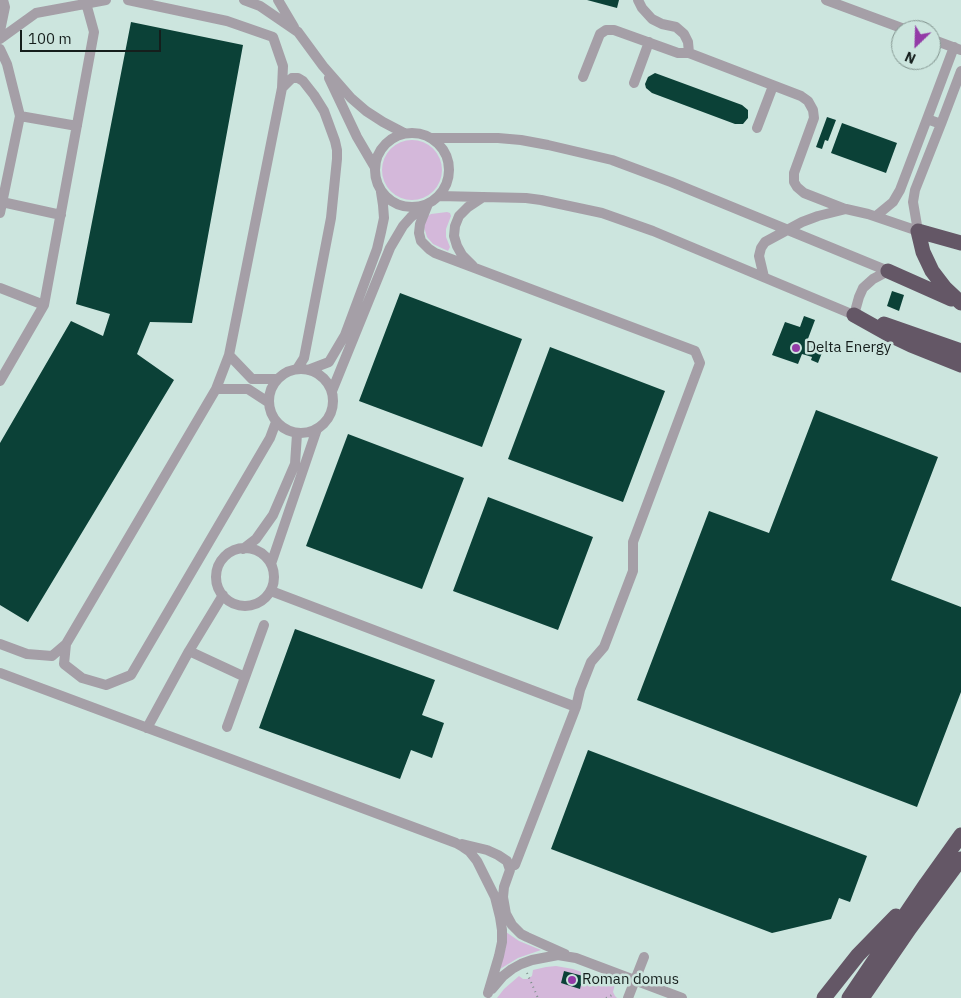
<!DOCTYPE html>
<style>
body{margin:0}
#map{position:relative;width:961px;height:998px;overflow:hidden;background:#cce5de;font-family:"IBM Plex Sans",sans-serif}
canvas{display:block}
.north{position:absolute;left:891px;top:20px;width:50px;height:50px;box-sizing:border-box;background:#cce5de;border:1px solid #839590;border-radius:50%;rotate:204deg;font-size:14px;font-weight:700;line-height:20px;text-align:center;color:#151e1c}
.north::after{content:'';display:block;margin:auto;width:18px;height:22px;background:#933ba7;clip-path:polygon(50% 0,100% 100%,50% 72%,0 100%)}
.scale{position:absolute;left:20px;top:30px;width:141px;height:22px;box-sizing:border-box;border:2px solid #151e1c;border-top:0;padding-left:6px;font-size:15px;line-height:18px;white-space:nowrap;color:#151e1c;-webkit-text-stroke:4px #cce5de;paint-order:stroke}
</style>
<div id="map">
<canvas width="961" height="998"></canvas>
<div class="north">N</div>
<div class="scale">100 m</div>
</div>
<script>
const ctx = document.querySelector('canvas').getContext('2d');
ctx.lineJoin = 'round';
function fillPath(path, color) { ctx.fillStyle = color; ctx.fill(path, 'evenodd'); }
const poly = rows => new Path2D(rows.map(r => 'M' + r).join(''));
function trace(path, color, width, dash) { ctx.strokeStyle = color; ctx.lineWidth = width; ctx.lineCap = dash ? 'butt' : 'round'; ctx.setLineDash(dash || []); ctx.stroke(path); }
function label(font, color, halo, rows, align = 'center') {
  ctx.font = font + ' "IBM Plex Sans",sans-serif'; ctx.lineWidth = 5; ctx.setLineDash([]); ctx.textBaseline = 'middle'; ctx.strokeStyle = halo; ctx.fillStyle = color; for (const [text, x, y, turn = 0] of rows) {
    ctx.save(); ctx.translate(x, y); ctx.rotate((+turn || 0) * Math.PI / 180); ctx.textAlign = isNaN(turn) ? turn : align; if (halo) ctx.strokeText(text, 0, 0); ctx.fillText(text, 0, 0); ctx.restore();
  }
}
fillPath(poly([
 '382 170a30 30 0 1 1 60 0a30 30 0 1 1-60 0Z',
 [447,212,450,213,451,216,446,229,446,237,450,247,448,251,433,244,427,237,424,227,425,223,428,216,431,214],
 [506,932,519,941,541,950,518,958,500,969,506,946],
 [556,966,573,969,615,984,613,992,615,996,617,998,497,998,504,989,519,976,523,979,527,979,532,976,533,970,546,967]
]), '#d4b8da');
fillPath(poly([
 [587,0,619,0,617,8],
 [131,22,243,45,192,323,150,322,137,354,174,380,28,622,0,605,0,443,71,321,103,336,110,314,76,304],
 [655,73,742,105,748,110,748,118,743,124,735,124,652,93,646,88,645,84,648,77],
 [827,117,836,120,828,141,825,140,822,149,816,147],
 [842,123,897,143,886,173,831,153],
 [892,291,904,295,899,311,887,306],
 [400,293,522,339,482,447,359,401],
 [804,316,815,320,806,344,823,350,818,363,811,360,812,357,802,354,798,364,772,355,785,322,800,327],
 [550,347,665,391,623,502,508,459],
 [816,410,938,457,891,580,961,607,961,692,917,807,637,700,709,511,769,533],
 [348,434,464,478,422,589,306,546],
 [488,497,593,537,558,630,453,591],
 [295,629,435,680,422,715,444,723,432,758,411,750,400,779,259,728],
 [588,750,867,856,850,902,839,898,831,919,772,933,551,849],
 [564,971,583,976,580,989,561,983]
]), '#0b4137');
trace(poly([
 [527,973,538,998],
 [606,998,614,994]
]), '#7d908b', 2, [1, 4]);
trace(poly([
 [244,0,260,6,298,32,323,66,351,98,366,111,383,122,404,133],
 [278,0,294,27],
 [638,0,642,8,652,19,662,24,676,27,684,34,688,42,689,53,801,96,808,101,813,110,814,118,794,173,794,182,797,187,804,193,845,209],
 [826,0,907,30],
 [0,31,5,7,3,0],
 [0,39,36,13,106,0],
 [931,39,961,50],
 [0,49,7,64,20,116,0,213],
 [583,77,600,34,606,30,614,30,678,53,689,53],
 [329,78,357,137,374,166],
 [634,83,649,42],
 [282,88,292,78,298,78,303,81,314,95,324,111,335,141,337,150,337,159,331,218,304,358,297,369],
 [20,116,77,126],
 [927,119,954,47],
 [941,124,961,71],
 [757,128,773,86],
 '375 170a37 37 0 1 1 74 0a37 37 0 1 1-74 0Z',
 [432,138,498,138,521,140,548,145,612,160,671,182,888,271],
 [439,196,526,198,541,200,602,213,653,231,854,315,859,297,863,288,873,279,888,271],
 [2,202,61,215],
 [473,266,462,255,457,246,454,236,455,226,459,216,468,207,483,197],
 [764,277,759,256,761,248,765,242,802,222,818,216,846,209,868,214,918,231,913,202,915,190,941,124,927,119,900,190,893,202,876,216],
 [0,288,44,305],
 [229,355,252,379,277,379],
 '269 401a32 32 0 1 1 64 0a32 32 0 1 1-64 0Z',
 [308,370,329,362,345,335,377,249,381,232,384,218,383,205,381,192],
 [0,381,44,305,94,32,86,3],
 [216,389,248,389,268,402],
 [332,391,390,248,403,226,411,217,426,205],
 '216 577a29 29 0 1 1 58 0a29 29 0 1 1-58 0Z',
 [243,549,256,539,273,515,295,464,297,434],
 [271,564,317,429],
 [271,591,576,707,580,690,591,662,604,647,633,571,633,542,700,363,695,351,435,253,429,249,421,241,419,233,420,224,428,204],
 [0,644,27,654,52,656,66,644,216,389,229,355,234,330,282,88,283,66,273,37,227,21,128,0],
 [66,644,64,664,82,678,106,685,131,675,270,438,276,422],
 [189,651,245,677],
 [0,673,456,843,463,847,469,851,477,861,495,897,500,917,502,930,502,942,499,956,488,993],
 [227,727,264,625],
 [147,728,189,651,223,595],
 [462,844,487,850,498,855,507,861,510,870,504,887,503,897,506,914,512,925,521,934,527,937,565,954],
 [509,867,515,865,576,707],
 [492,989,503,976,512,969,521,964,532,960,558,955,576,958,682,998],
 [628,998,644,957]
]), '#a59fa7', 10);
trace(poly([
 [961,243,918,231,923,252,932,271,945,288,961,303],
 [888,271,951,299],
 [854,315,888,334,911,345,961,365],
 [884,324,961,351],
 [824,998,858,955,896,916],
 [849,998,926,884,961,835],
 [862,998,910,928,961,859]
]), '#645766', 15);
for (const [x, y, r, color] of [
 [796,348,5,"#933ba7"],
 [572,980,5,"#933ba7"]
]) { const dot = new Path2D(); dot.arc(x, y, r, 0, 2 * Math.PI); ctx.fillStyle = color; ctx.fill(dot); trace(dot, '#cce5de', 2); }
label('15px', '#151e1c', '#cce5de', [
 ["Delta Energy",806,348],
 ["Roman domus",582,980]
], 'left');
</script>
